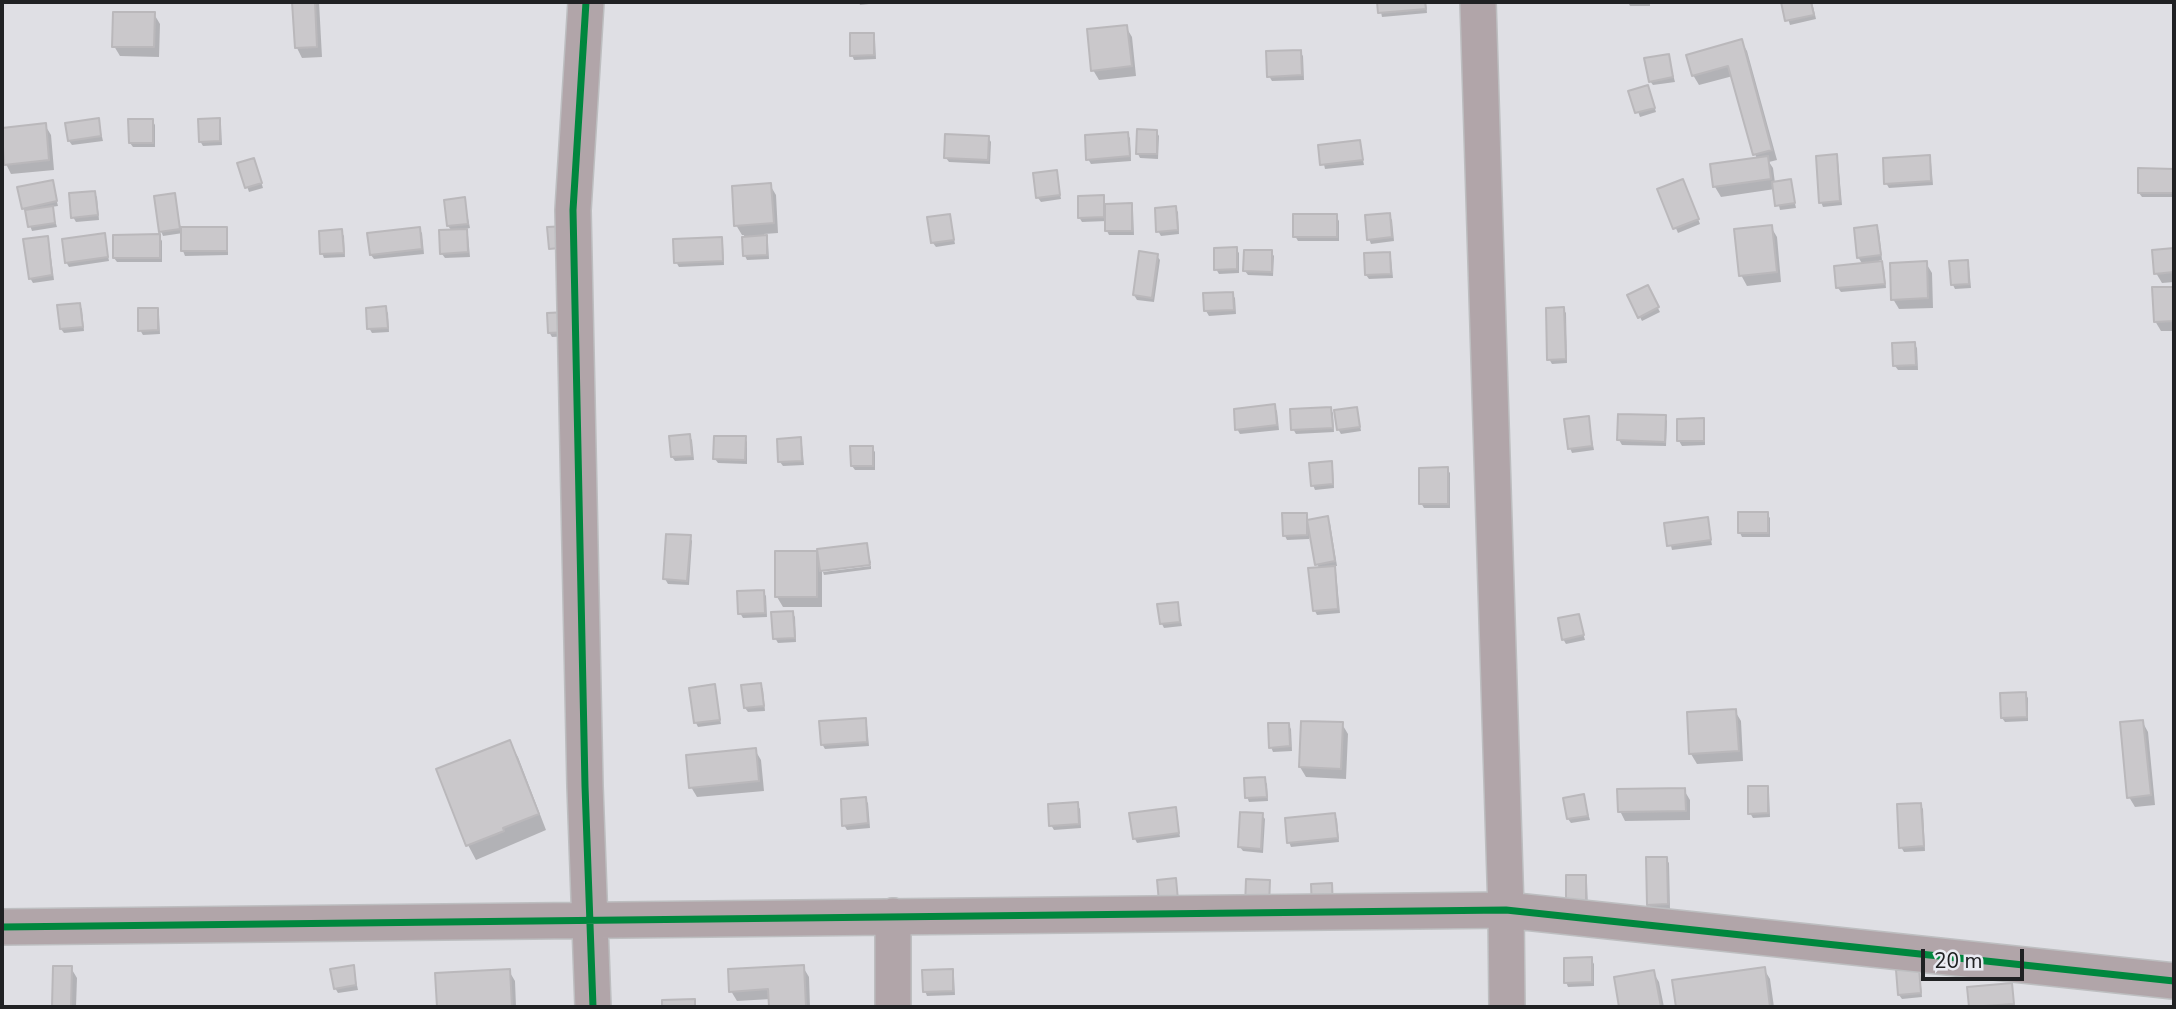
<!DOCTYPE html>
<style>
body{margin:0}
#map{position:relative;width:2176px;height:1009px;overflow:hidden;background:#dfdfe4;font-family:"Nunito Sans",sans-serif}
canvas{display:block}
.frame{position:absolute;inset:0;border:4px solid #202123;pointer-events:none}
.scale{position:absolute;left:1921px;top:949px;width:103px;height:32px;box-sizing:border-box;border:4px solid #202123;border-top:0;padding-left:9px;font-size:21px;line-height:24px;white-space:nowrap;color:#202123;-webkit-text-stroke:5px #eaebf3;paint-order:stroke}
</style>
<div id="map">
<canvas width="2176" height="1009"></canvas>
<div class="frame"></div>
<div class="scale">20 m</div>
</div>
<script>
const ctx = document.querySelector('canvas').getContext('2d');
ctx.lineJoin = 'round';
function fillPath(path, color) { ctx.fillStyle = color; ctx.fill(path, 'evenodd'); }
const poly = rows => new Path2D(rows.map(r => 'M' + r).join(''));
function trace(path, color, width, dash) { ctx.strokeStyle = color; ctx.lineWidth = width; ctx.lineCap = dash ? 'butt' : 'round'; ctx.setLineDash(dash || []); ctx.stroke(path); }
fillPath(poly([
 [294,2,319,2,322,57,302,58,297,48],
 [859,2,878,2,878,3,860,5],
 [1379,2,1426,2,1427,13,1382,17],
 [1628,2,1650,2,1650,6,1630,6],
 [1783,2,1812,2,1816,19,1790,25],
 [154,14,160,24,159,57,120,56,114,46],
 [1126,27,1132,37,1136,76,1099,80,1093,70],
 [873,34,875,39,876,59,854,60,852,55],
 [1741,41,1747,51,1777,160,1769,162,1773,168,1775,183,1790,181,1796,208,1780,210,1775,189,1721,197,1715,187,1757,160,1733,76,1699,85,1693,75],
 [1300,52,1303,56,1304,80,1272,81,1269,76],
 [1668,55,1675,82,1653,85,1650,81],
 [1631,92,1650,92,1656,112,1640,117],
 [98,120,103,141,72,145,69,141],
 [152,120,155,125,155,147,133,147,130,143],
 [219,120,221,124,222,145,203,146,200,141],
 [45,125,51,135,54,170,11,174,6,164],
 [1156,131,1159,136,1158,159,1140,158,1138,154],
 [1127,134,1130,138,1131,161,1091,164,1088,159],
 [988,137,991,142,990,164,949,162,946,158],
 [1359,141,1364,165,1325,169,1320,146],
 [1836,156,1838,161,1842,205,1823,207,1821,202],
 [1929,157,1931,162,1933,185,1889,188,1886,183],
 [239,164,256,164,263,188,249,192],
 [2140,170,2174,171,2174,197,2142,197,2139,193],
 [1056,172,1061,199,1041,202,1038,198],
 [52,182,58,206,51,207,57,227,32,231,24,208],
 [770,185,776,195,778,233,764,234,768,242,769,259,747,260,745,256,744,235,742,235,736,225],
 [1685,186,1700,224,1678,233,1659,190],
 [94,193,97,197,99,220,76,222,73,217],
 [174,195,181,229,226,229,228,233,228,255,185,256,183,251,183,233,163,236,161,231],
 [1103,197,1106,206,1131,205,1133,210,1134,235,1109,235,1107,231,1107,221,1082,222,1079,217],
 [464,199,470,228,465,229,468,235,470,257,445,258,442,254,452,231,448,226,446,201],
 [1175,208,1178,212,1179,234,1161,236,1158,231],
 [1389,215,1392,220,1394,241,1371,244,1369,239],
 [949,216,955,244,936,247,933,243],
 [1336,216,1339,221,1339,241,1298,241,1295,236],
 [1771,227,1777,237,1781,282,1747,286,1741,275],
 [1876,227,1879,231,1882,260,1879,260,1884,268,1886,288,1841,292,1838,288,1863,265,1858,257],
 [419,229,422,233,424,254,374,259,371,255],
 [341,231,344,236,345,257,324,258,322,253],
 [104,235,109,261,69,267,66,262],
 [159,236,162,241,162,262,117,262,114,258],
 [47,238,49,242,54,280,33,283,30,278],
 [721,239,723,243,724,265,679,267,676,262],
 [1236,249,1239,253,1239,273,1219,274,1216,269],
 [2174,250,2174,282,2162,283,2156,273,2154,252],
 [1271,252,1274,256,1273,276,1248,275,1245,271],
 [1389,254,1391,258,1393,278,1369,279,1366,275],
 [1157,256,1160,260,1154,302,1137,300,1134,295],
 [1967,262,1969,266,1971,288,1955,289,1953,285],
 [1926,263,1932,273,1933,308,1899,309,1893,299],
 [1647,287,1660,312,1642,321,1629,296],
 [2174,288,2174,331,2161,331,2155,321,2154,289],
 [1232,294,1235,298,1236,314,1209,316,1206,311,1205,295],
 [79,304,82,309,84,331,64,333,61,329],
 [385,308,388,313,389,332,372,333,369,328],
 [157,309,159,314,160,334,143,335,140,330],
 [1563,309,1566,313,1567,363,1552,364,1549,359],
 [549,315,571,336,552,337,549,332],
 [1914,343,1917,348,1918,370,1898,370,1895,366],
 [1274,406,1277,411,1279,430,1240,434,1237,429],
 [1330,409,1333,413,1334,432,1296,434,1293,429],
 [1357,409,1361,431,1341,434,1338,429],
 [1665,417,1667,421,1666,446,1622,445,1619,440],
 [1588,418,1594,450,1572,453,1570,448],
 [1703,420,1705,425,1705,445,1682,446,1679,441],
 [689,436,692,440,694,460,675,461,672,457],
 [745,437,747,442,747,464,718,463,715,459],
 [800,439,802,444,804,465,783,466,780,462],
 [872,448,875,452,875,470,855,470,852,466],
 [1331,463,1333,468,1334,488,1315,490,1313,485],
 [1447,469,1450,473,1450,508,1424,508,1421,503],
 [1767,514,1770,518,1770,537,1742,537,1740,533],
 [1306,515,1308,521,1327,518,1330,523,1337,566,1333,566,1336,572,1340,613,1317,615,1315,611,1310,570,1319,569,1309,532,1309,539,1287,540,1285,536],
 [1707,519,1712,545,1672,550,1666,525],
 [690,537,692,541,689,585,668,584,665,579],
 [866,545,871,563,822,569,822,607,783,607,777,597,816,553,820,561],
 [871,566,871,569,824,575,823,572],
 [763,592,766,596,767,617,743,618,740,613],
 [1177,603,1182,626,1164,628,1162,624],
 [792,612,795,617,796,642,778,643,775,638],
 [1578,616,1585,640,1566,644,1563,639],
 [760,684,763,689,765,711,748,712,745,708],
 [714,686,721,724,698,727,696,723],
 [2025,694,2028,698,2028,721,2005,722,2002,718],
 [1735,711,1741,721,1743,761,1697,764,1691,754],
 [865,720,867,725,869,746,825,749,822,744],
 [2142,721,2148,732,2155,805,2135,807,2129,797],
 [1288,724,1291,729,1292,751,1273,752,1271,747],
 [1342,724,1348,734,1346,779,1306,777,1300,767],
 [509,742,518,757,546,830,476,860,468,845],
 [755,750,761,760,764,791,697,797,691,787],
 [1264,779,1267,784,1268,801,1249,802,1247,797],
 [1767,787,1769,792,1770,817,1753,818,1750,813],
 [1684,790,1690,800,1690,820,1625,821,1620,811],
 [1583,796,1590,820,1571,823,1568,819],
 [865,799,868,803,870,828,847,830,844,825],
 [1077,804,1080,809,1081,828,1054,830,1051,825],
 [1920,804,1923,809,1925,851,1904,852,1901,847],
 [1175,809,1180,837,1137,843,1135,839],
 [1262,815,1265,819,1263,853,1243,851,1240,847],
 [1334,815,1337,819,1339,842,1291,847,1289,842],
 [1666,859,1669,863,1670,909,1651,909,1649,904],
 [1585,877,1587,882,1588,907,1568,903],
 [1591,959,1594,964,1594,986,1568,987,1566,982],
 [353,967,358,990,338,993,335,988],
 [803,967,809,977,810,1007,771,1007,771,999,737,1001,731,991],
 [55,968,71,968,77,978,76,1007,54,1007],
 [1764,969,1770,979,1774,1007,1677,1007,1674,982],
 [1918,970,1920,975,1922,997,1902,999,1899,995],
 [509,971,515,981,516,1007,439,1007,437,975],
 [952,971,954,976,955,995,927,996,925,991],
 [1653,972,1659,982,1664,1007,1621,1007,1616,979],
 [2011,985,2015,1007,1971,1007,1969,989]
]), '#0003');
const building = poly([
 [292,2,315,2,317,47,295,48,292,2],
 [1377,2,1425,2,1426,9,1378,13,1377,2],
 [1781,2,1811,2,1814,15,1785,21,1781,2],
 [113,12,155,12,154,47,112,47,113,12],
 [1127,25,1132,66,1091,71,1087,29,1127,25],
 [850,33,874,33,874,55,850,56,850,33],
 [1742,39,1772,150,1753,155,1728,66,1692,76,1686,55,1742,39],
 [1301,50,1302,75,1267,77,1266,51,1301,50],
 [1669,54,1673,77,1649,82,1644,58,1669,54],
 [1648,85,1655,108,1635,113,1628,91,1648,85],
 [99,118,101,136,68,141,65,123,99,118],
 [220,118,220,141,199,142,198,119,220,118],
 [128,119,153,119,153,143,129,143,128,119],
 [46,123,49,160,4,165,2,128,46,123],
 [1137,129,1157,130,1157,154,1136,154,1137,129],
 [1128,132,1130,156,1086,160,1085,135,1128,132],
 [945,134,989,136,988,160,944,158,945,134],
 [1360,140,1363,160,1320,165,1318,145,1360,140],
 [1837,154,1840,201,1819,203,1816,156,1837,154],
 [1930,155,1931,181,1884,184,1883,158,1930,155],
 [1768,156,1771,179,1713,187,1710,164,1768,156],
 [254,158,262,183,245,188,237,163,254,158],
 [2138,168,2174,169,2174,193,2138,193,2138,168],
 [1057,170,1060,195,1036,198,1033,173,1057,170],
 [1683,179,1699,219,1673,229,1657,189,1683,179],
 [1791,179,1795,203,1775,206,1772,182,1791,179],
 [53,180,57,201,22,209,17,187,53,180],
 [771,183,774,223,734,226,732,186,771,183],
 [95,191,98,215,71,218,69,193,95,191],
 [175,193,180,229,159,232,154,196,175,193],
 [1104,195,1104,217,1078,218,1078,196,1104,195],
 [465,197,468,224,447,226,444,200,465,197],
 [1132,203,1132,231,1105,231,1105,204,1132,203],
 [53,206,55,223,28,227,25,210,53,206],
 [1176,206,1178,230,1156,232,1155,208,1176,206],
 [1390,213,1392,237,1367,240,1365,215,1390,213],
 [950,214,954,240,931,243,927,217,950,214],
 [1293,214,1337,214,1337,237,1293,237,1293,214],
 [1772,225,1777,272,1739,276,1734,229,1772,225],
 [1877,225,1881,255,1857,258,1854,228,1877,225],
 [568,226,570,247,549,249,547,227,568,226],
 [181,227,227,227,227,251,181,251,181,227],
 [420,227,422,249,370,255,367,233,420,227],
 [342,229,344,253,320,254,319,231,342,229],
 [467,229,468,252,440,254,439,230,467,229],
 [105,233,108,257,65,263,62,239,105,233],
 [160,234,160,258,113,258,113,235,160,234],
 [767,235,767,255,743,256,742,237,767,235],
 [48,236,52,275,29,279,23,239,48,236],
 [722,237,723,261,674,263,673,239,722,237],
 [1237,247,1237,269,1214,270,1214,248,1237,247],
 [2174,248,2174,272,2154,274,2152,250,2174,248],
 [1244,250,1272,250,1272,272,1243,271,1244,250],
 [1139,251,1158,254,1152,298,1133,295,1139,251],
 [1390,252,1391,274,1365,275,1364,253,1390,252],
 [1968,260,1969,284,1951,285,1949,261,1968,260],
 [1882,261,1885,284,1836,288,1834,266,1882,261],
 [1927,261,1928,298,1891,300,1890,263,1927,261],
 [1648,285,1659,307,1638,318,1627,295,1648,285],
 [2152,287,2174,287,2174,321,2154,322,2152,287],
 [1233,292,1234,310,1204,311,1203,293,1233,292],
 [80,303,83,327,60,329,57,305,80,303],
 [386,306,388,328,367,329,366,308,386,306],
 [1564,307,1566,359,1547,360,1546,308,1564,307],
 [138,308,158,308,158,330,138,331,138,308],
 [568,312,569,332,548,333,547,313,568,312],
 [1915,342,1916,365,1893,366,1892,343,1915,342],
 [1275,404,1277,425,1235,430,1234,409,1275,404],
 [1331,407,1333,428,1291,430,1290,409,1331,407],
 [1357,407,1360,427,1337,430,1334,410,1357,407],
 [1618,414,1666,415,1665,442,1617,440,1618,414],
 [1589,416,1592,446,1568,449,1564,419,1589,416],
 [1704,418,1704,441,1677,441,1677,419,1704,418],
 [690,434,692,456,671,457,669,436,690,434],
 [714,436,746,436,745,460,713,459,714,436],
 [801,437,802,461,778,462,777,439,801,437],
 [850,446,873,446,873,466,851,466,850,446],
 [1332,461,1333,484,1311,486,1309,463,1332,461],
 [1448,467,1448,504,1419,504,1419,468,1448,467],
 [1738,512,1768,512,1768,533,1738,533,1738,512],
 [1282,513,1307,513,1307,535,1283,536,1282,513],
 [1328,516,1335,561,1315,565,1307,520,1328,516],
 [1708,517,1711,540,1667,546,1664,523,1708,517],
 [666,534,691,535,687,581,663,579,666,534],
 [867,543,870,565,820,571,817,549,867,543],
 [775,551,817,551,817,597,775,597,775,551],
 [1335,566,1338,609,1313,611,1308,568,1335,566],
 [764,590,765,613,738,614,737,591,764,590],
 [1178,602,1180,622,1160,624,1157,604,1178,602],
 [793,611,795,638,773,639,771,612,793,611],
 [1579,614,1584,635,1562,640,1558,618,1579,614],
 [761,683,764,706,744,708,741,685,761,683],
 [715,684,720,720,694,723,689,688,715,684],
 [2026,692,2027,717,2001,718,2000,693,2026,692],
 [1736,709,1739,751,1689,754,1687,712,1736,709],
 [866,718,867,742,821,745,819,721,866,718],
 [2143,720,2151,795,2127,798,2120,722,2143,720],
 [1301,721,1343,722,1341,769,1299,767,1301,721],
 [1268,723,1289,723,1290,746,1269,748,1268,723],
 [510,740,539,814,503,828,504,831,466,846,436,769,510,740],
 [756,748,759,781,689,788,686,755,756,748],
 [1265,777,1267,797,1245,798,1244,778,1265,777],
 [1748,786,1768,786,1768,813,1748,814,1748,786],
 [1685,788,1686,811,1618,812,1617,789,1685,788],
 [1584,794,1588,816,1567,819,1563,798,1584,794],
 [866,797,868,823,842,826,841,799,866,797],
 [1078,802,1079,824,1049,826,1048,804,1078,802],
 [1921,803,1924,846,1899,848,1897,804,1921,803],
 [1176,807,1179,833,1133,839,1129,813,1176,807],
 [1240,812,1263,813,1261,849,1238,847,1240,812],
 [1335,813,1338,838,1287,843,1285,818,1335,813],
 [1646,857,1667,857,1668,904,1647,905,1646,857],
 [1566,875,1586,875,1586,903,1566,904,1566,875],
 [1176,878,1178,900,1159,902,1157,880,1176,878],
 [1246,879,1270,880,1269,907,1245,906,1246,879],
 [1332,883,1333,909,1312,910,1311,884,1332,883],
 [1592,957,1592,982,1564,983,1564,958,1592,957],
 [354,965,356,985,334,989,330,969,354,965],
 [804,965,806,1007,769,1007,768,989,729,992,728,969,804,965],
 [53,966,72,966,71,1007,52,1007,53,966],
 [1765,967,1770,1007,1676,1007,1672,980,1765,967],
 [1919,968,1921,993,1898,995,1896,970,1919,968],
 [510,969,512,1007,437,1007,435,973,510,969],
 [953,969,953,991,923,992,922,970,953,969],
 [1654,970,1661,1007,1619,1007,1614,977,1654,970],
 [2012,983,2014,1004,1969,1007,1967,987,2012,983],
 [695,999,695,1007,662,1007,662,1000,695,999]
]);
fillPath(building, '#cac8cb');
trace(building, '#bab8bb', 2);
const minor = poly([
 [586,2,573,210,585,786,593,1007],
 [1478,2,1506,910,1507,1007],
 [2,927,1506,910,2174,981],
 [893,1007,893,916]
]);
trace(minor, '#bdbec0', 38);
trace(minor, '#b1a5a9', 35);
trace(poly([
 [586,2,573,210,585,786,593,1007],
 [2,927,1506,910,2174,981]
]), '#00873e', 7);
</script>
